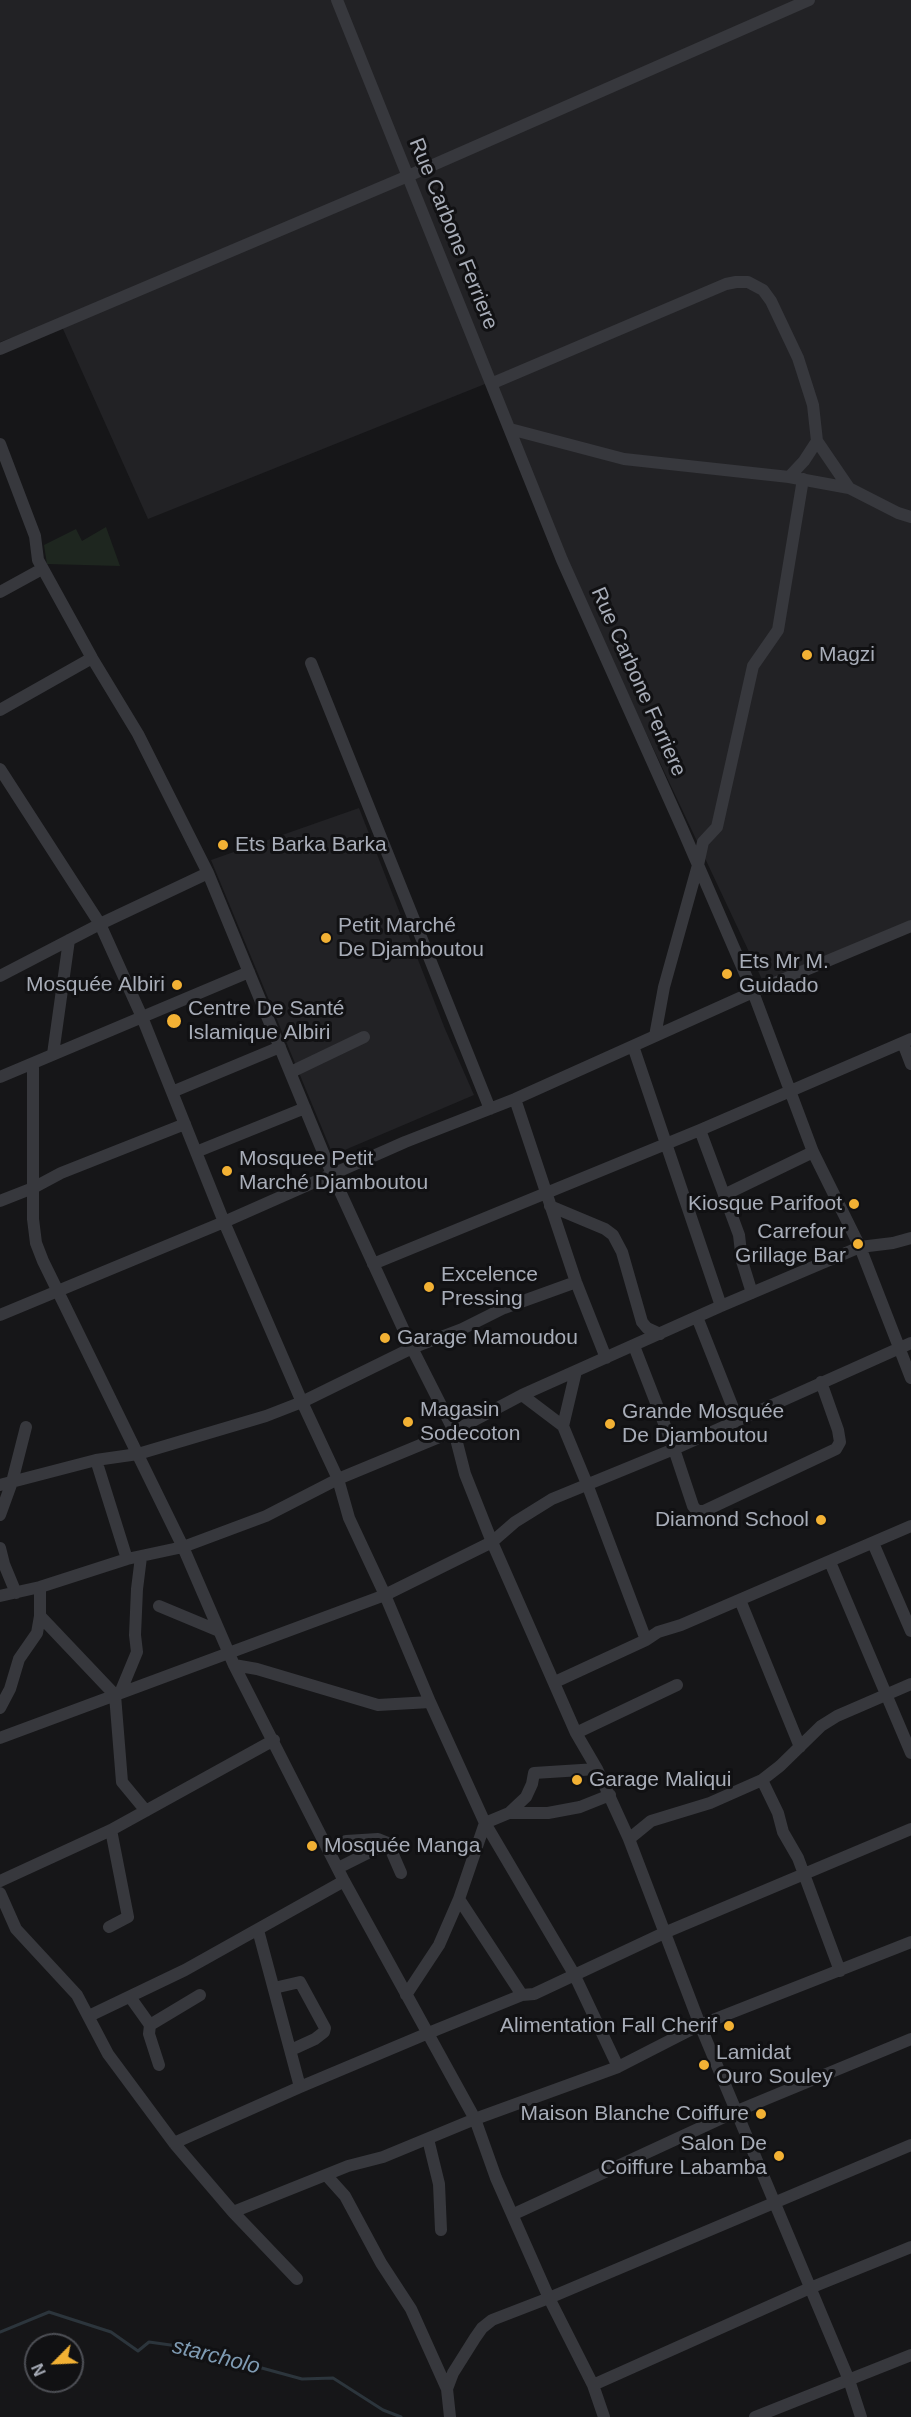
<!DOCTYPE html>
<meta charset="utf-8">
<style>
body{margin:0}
#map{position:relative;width:911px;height:2417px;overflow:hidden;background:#161618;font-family:Arial,sans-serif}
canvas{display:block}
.north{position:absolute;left:24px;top:2333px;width:60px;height:60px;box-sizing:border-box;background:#111113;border:2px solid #4d4f55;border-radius:50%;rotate:246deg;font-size:16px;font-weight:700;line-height:24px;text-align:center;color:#a8adb8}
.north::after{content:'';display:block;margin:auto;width:21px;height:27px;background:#f2b134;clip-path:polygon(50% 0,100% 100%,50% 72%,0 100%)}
</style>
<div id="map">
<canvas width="911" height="2417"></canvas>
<div class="north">N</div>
</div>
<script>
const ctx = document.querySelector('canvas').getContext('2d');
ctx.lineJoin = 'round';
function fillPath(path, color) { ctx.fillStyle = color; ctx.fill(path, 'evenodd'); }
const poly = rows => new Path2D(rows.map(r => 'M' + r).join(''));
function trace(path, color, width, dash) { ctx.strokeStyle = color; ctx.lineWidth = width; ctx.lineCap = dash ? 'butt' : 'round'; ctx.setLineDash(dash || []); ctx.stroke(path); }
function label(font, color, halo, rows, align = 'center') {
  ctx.font = font + ' Arial,sans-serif'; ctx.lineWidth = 6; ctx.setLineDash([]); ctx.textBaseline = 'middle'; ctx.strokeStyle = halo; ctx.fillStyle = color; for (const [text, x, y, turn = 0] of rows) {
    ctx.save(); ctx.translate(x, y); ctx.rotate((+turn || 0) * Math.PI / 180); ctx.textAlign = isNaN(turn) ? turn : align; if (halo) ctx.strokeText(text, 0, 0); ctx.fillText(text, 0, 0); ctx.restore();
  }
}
fillPath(poly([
 [0,0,911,0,911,928,767,990,535,497,490,382,148,519,59,320,0,342],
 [359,808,445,1029,474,1095,333,1155,211,860]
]), '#222225');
fillPath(poly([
 [106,527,120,566,47,564,44,545,76,529,82,541]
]), '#1e261f');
trace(poly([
 [0,2332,49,2312,111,2332,138,2351,149,2342,185,2347,302,2379,333,2378,383,2410,401,2417]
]), '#2c353c', 3);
trace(poly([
 [337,0,562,560,682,828,753,992,813,1152,860,1247,911,1378],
 [0,349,408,176,809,0],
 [493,383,726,284,736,282,748,282,763,290,771,301,798,358,813,405,817,441,849,488],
 [510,429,624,459,789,477,849,488,898,513,911,517],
 [0,444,35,536,38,560,92,658,138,734,208,873,332,1174,412,1348,454,1431,465,1474,492,1542,576,1733,597,1769,629,1839,700,2025,849,2380,861,2417],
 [789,477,804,461,817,441],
 [0,592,42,569],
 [311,663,490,1109],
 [0,710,92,658],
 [0,769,100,924,142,1017,224,1222,302,1402,338,1479,349,1518,385,1595,430,1702,485,1823,574,1974,618,2067],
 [0,976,100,924,208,873],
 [655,1036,664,987,698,865,703,842,717,827,753,666,778,630,803,479],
 [903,1043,911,1064],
 [633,1046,721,1306],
 [53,1054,69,940],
 [33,1063,33,1219,36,1243,43,1261,183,1547,234,1665,344,1881,475,2119,496,2178,549,2298,593,2385,604,2417],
 [291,1072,364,1037],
 [0,1077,249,972],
 [172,1092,280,1047],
 [515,1099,576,1282,606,1358],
 [700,1130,739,1235,742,1261,752,1293],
 [196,1152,305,1108],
 [724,1195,813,1152],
 [0,1201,33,1188,61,1173,185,1124],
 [550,1206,605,1229,613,1235,622,1252,642,1322,647,1328,660,1334],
 [373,1264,700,1130,911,1039],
 [0,1315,224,1222,405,1142,515,1099,753,992,911,926],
 [697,1317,737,1418],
 [634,1346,674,1449,693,1506,697,1511,704,1511,836,1449,840,1442,838,1430,821,1382],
 [522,1395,563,1426,587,1484,646,1640],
 [563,1426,576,1371],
 [96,1460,127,1559],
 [0,1485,96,1460,138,1454,266,1416,302,1402,412,1348,462,1329,504,1308,576,1282],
 [0,1515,12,1482,26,1427],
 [873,1543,911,1631],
 [0,1548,4,1564,16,1593],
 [830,1562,911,1753],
 [0,1596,40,1587,127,1559,183,1547,266,1516,338,1479,454,1431,522,1395,721,1306,860,1247,893,1243,911,1238],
 [740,1600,800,1747],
 [159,1606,219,1631],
 [40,1616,115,1695,122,1782,146,1811],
 [234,1665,257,1669,378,1705,430,1702],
 [555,1682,646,1640,658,1632,681,1625,911,1526],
 [120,1693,137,1652,135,1635,137,1589,141,1557],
 [0,1708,10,1689,19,1659,37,1633,40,1616,40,1587],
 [576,1733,677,1685],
 [0,1738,385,1595,492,1542,515,1522,552,1499,674,1449,911,1343],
 [762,1780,778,1813,783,1832,798,1858,840,1971],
 [509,1813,526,1797,532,1784,534,1773,597,1769],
 [629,1839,651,1821,710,1803,762,1780,780,1766,821,1726,837,1716,911,1684],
 [346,1841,378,1839,388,1843],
 [338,1868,388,1843,401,1873],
 [0,1881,111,1830,274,1740],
 [0,1893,16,1929,77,1995,108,2054,174,2143,233,2212,297,2279],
 [459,1899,522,1995],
 [109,1927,128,1917,111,1830],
 [258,1930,300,2087],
 [274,1988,300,1982,325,2028,324,2032,315,2039,291,2050],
 [406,1995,439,1945,459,1899,485,1823,509,1813,548,1813,580,1807,610,1795],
 [130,1997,150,2025,149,2034,159,2065],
 [89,2016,185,1970,344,1881],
 [150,2025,200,1995],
 [428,2139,439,2184,441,2230],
 [174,2143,300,2087,426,2034,522,1995,534,1994,664,1933,911,1829],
 [327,2176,345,2196,381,2263,411,2309,447,2389,450,2417],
 [233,2212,348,2166,383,2157,475,2119,618,2067,700,2025,911,1942],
 [514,2214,737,2111,911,2039],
 [593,2385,810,2288,911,2247],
 [447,2389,453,2373,475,2338,482,2328,492,2320,549,2298,911,2145],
 [755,2417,911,2355]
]), '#37383d', 12);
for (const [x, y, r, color] of [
 [807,655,6,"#f2b134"],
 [223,845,6,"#f2b134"],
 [326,938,6,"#f2b134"],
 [727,974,6,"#f2b134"],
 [177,985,6,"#f2b134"],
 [174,1021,8,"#f2b134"],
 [227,1171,6,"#f2b134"],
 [854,1204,6,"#f2b134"],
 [858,1244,6,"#f2b134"],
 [429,1287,6,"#f2b134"],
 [385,1338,6,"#f2b134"],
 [408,1422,6,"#f2b134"],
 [610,1424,6,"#f2b134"],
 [821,1520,6,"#f2b134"],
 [577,1780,6,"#f2b134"],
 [312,1846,6,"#f2b134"],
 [729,2026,6,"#f2b134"],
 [704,2065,6,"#f2b134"],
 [761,2114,6,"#f2b134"],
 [779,2156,6,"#f2b134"]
]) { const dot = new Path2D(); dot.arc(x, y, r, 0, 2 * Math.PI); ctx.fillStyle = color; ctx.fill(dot); trace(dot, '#111113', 2); }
label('21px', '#a8adb8', '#111113', [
 ["Rue Carbone Ferriere",453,234,68],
 ["Rue Carbone Ferriere",638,682,66]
]);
label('21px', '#a8adb8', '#111113', [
 ["Magzi",819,655],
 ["Ets Barka Barka",235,845],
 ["Petit Marché",338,926],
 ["De Djamboutou",338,950],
 ["Ets Mr M.",739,962],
 ["Guidado",739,986],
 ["Mosquée Albiri",165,985,"right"],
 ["Centre De Santé",188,1009],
 ["Islamique Albiri",188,1033],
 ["Mosquee Petit",239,1159],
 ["Marché Djamboutou",239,1183],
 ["Kiosque Parifoot",842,1204,"right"],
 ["Carrefour",846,1232,"right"],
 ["Grillage Bar",846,1256,"right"],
 ["Excelence",441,1275],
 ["Pressing",441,1299],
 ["Garage Mamoudou",397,1338],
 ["Magasin",420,1410],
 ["Sodecoton",420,1434],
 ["Grande Mosquée",622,1412],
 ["De Djamboutou",622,1436],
 ["Diamond School",809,1520,"right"],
 ["Garage Maliqui",589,1780],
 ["Mosquée Manga",324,1846],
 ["Alimentation Fall Cherif",717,2026,"right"],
 ["Lamidat",716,2053],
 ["Ouro Souley",716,2077],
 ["Maison Blanche Coiffure",749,2114,"right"],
 ["Salon De",767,2144,"right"],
 ["Coiffure Labamba",767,2168,"right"]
], 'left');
label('italic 22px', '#7f9bb3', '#111113', [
 ["starcholo",216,2357,14]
]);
</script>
